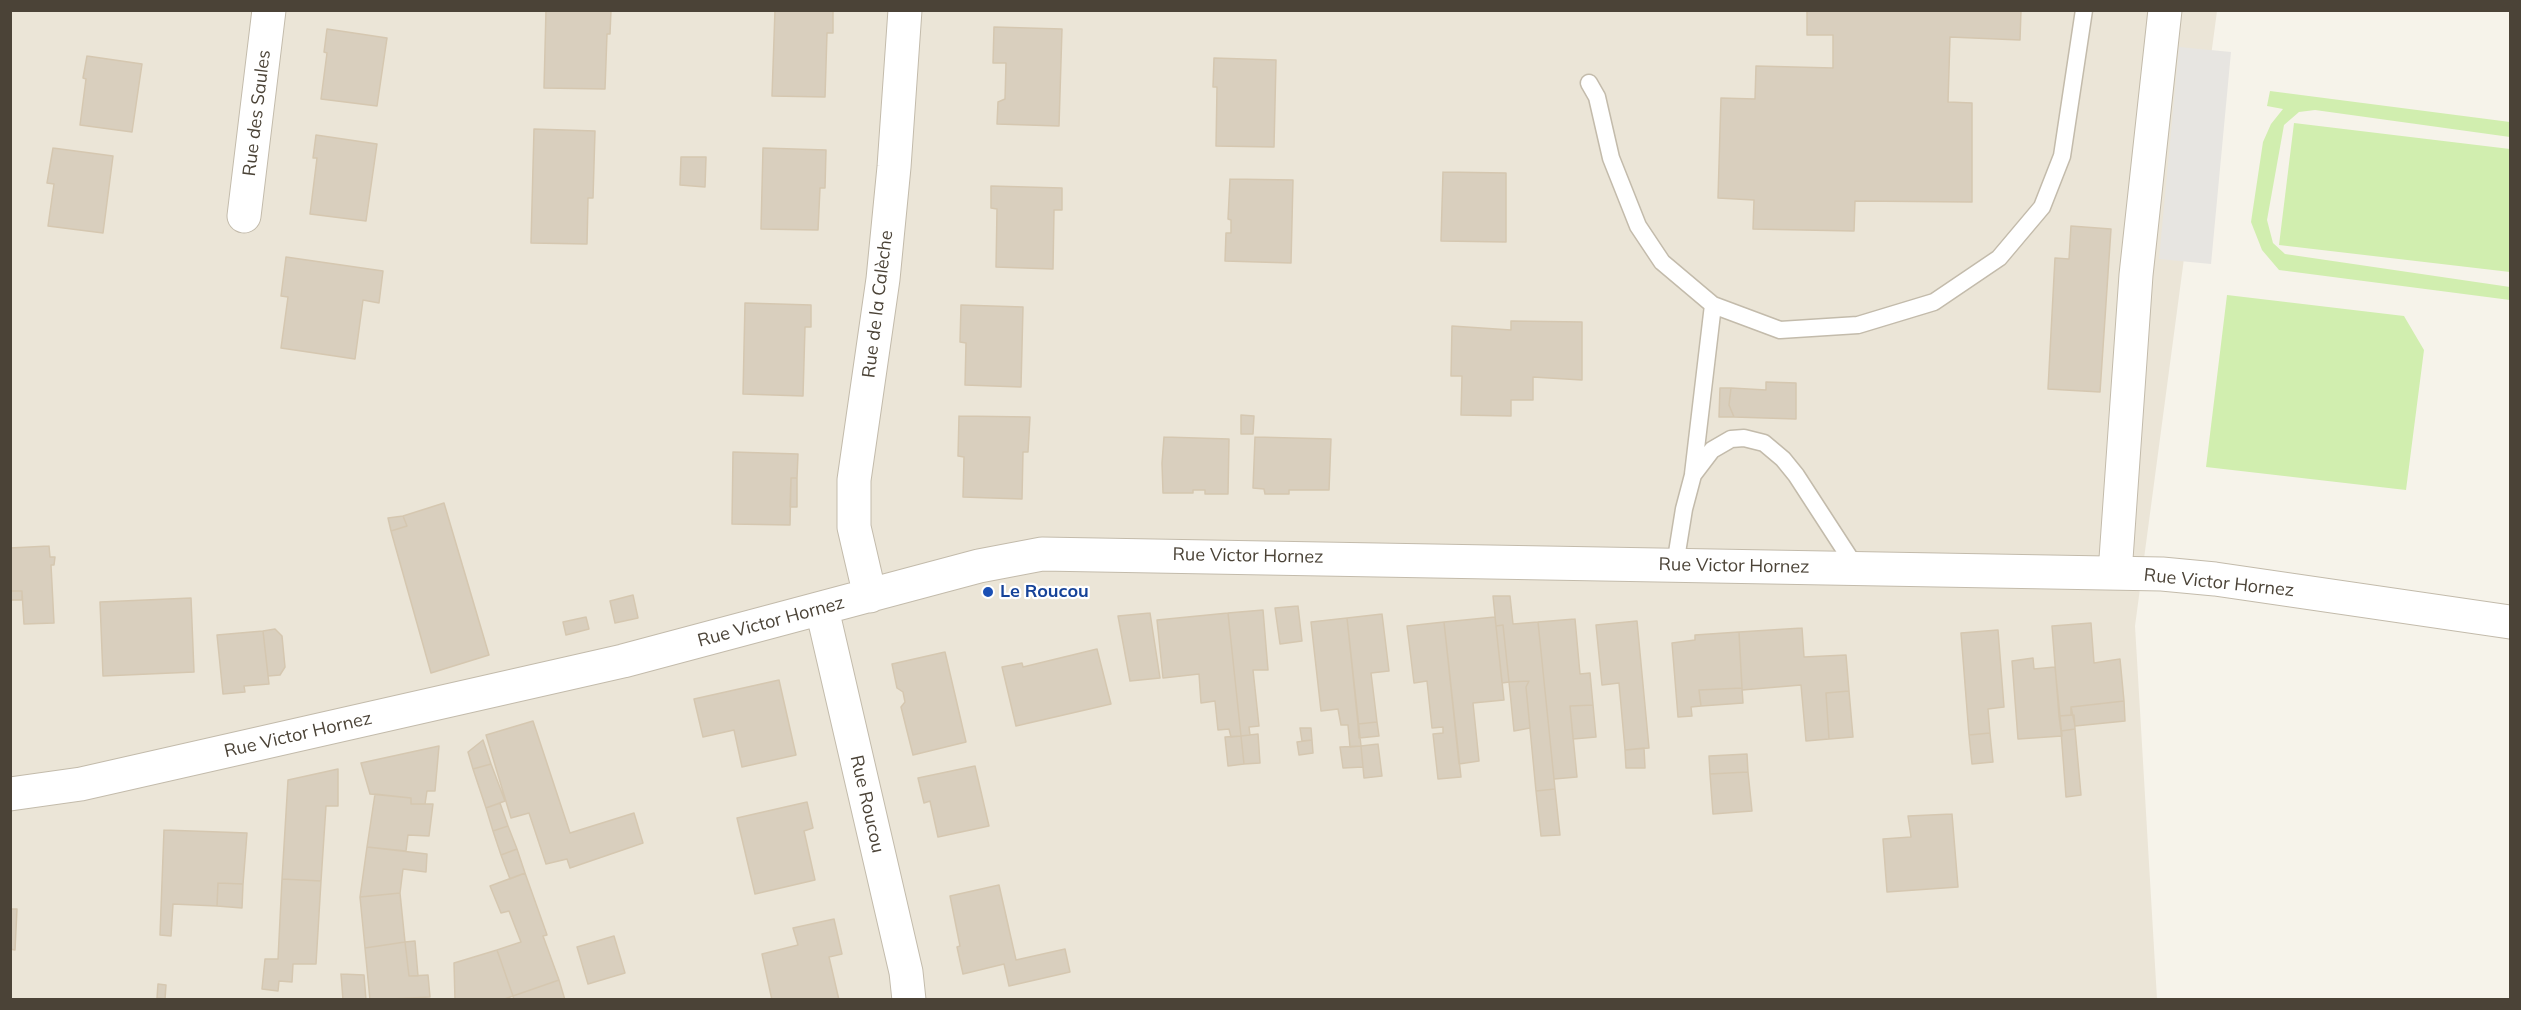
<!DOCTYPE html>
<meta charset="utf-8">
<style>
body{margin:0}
#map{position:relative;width:2521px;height:1010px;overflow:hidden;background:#f6f3ea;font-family:Mulish,sans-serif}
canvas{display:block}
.frame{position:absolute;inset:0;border:12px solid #4b4337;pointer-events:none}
</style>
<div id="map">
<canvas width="2521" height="1010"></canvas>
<div class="frame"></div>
</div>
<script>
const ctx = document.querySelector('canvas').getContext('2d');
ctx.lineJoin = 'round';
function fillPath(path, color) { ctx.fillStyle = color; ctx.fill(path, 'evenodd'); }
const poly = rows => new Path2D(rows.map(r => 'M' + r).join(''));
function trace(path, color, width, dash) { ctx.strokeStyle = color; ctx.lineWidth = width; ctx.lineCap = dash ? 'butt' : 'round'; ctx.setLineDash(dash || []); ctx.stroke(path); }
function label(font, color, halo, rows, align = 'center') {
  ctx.font = font + ' Mulish,sans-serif'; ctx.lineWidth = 4.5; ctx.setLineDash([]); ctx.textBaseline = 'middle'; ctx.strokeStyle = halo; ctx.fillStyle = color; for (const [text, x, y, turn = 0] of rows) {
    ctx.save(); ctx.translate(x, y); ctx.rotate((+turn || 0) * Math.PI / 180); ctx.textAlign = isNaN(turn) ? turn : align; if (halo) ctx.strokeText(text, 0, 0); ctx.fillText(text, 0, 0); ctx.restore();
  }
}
fillPath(poly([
 [10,11,2217,11,2135,626,2157,999,11,999]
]), '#ebe5d7');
fillPath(poly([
 [2270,91,2510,122,2510,137,2315,110,2299,112,2284,125,2267,220,2273,243,2285,254,2510,287,2510,300,2279,270,2262,250,2251,222,2263,142,2271,124,2283,109,2267,106],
 [2294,123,2510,149,2510,272,2279,245],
 [2227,295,2404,316,2424,350,2406,490,2206,467]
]), '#d1eeaf');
fillPath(poly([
 [2179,47,2231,52,2211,264,2159,259]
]), '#e7e5e1');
const building = poly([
 [546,10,611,10,610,34,607,34,605,89,544,88,546,10],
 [775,10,833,10,833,33,827,33,825,97,772,96,775,10],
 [1807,10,2021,10,2020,40,1950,37,1948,102,1972,103,1972,202,1855,201,1854,231,1753,229,1754,200,1718,198,1721,98,1755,99,1756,66,1833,68,1833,35,1807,35,1807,10],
 [994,27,1062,29,1059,126,997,124,998,102,1005,99,1006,63,993,63,994,27],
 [327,29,387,38,377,106,321,99,327,53,324,52,327,29],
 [87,56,142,64,132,132,80,125,86,79,83,78,87,56],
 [1214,58,1276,60,1274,147,1216,146,1217,87,1213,87,1214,58],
 [534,129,595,131,593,198,588,198,587,244,531,243,534,129],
 [316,135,377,144,366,221,310,214,317,158,313,158,316,135],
 [53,148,113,156,103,233,48,226,54,184,47,183,53,148],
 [763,148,826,150,825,188,820,188,818,230,761,229,763,148],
 [681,157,706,157,705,187,680,185,681,157],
 [1443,172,1506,173,1506,242,1441,241,1443,172],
 [1230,179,1293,180,1291,263,1225,261,1226,233,1231,233,1231,220,1228,219,1230,179],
 [991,186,1062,188,1062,210,1054,210,1053,269,996,267,997,209,991,208,991,186],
 [2071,226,2111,229,2100,392,2048,389,2055,258,2069,259,2071,226],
 [286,257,383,271,379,303,363,300,355,359,281,348,288,297,281,296,286,257],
 [745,303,811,305,811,327,805,327,803,396,743,394,745,303],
 [961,305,1023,307,1021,387,965,385,966,343,960,342,961,305],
 [1511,321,1582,322,1582,380,1533,377,1533,400,1511,400,1511,416,1461,415,1462,376,1451,376,1452,326,1511,330,1511,321],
 [1766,382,1796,383,1796,419,1734,417,1729,405,1731,388,1766,390,1766,382],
 [1720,388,1731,388,1729,405,1734,417,1719,417,1720,388],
 [1241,415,1254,416,1253,434,1241,434,1241,415],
 [959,416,1030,417,1028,452,1023,452,1022,499,963,497,964,457,958,456,959,416],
 [1164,437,1229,439,1228,494,1205,494,1205,490,1193,490,1193,493,1163,493,1162,463,1164,437],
 [1255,437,1331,439,1329,490,1289,490,1289,494,1265,494,1264,489,1253,488,1255,437],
 [733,452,798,454,797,478,791,478,790,525,732,524,733,452],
 [791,478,797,478,797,507,790,507,791,478],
 [444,503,489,655,431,673,391,531,407,526,403,516,444,503],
 [403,516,407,526,391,531,388,518,403,516],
 [49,546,50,557,55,557,54,565,51,565,54,623,24,624,22,591,10,591,10,548,49,546],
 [10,591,22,591,22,600,10,600,10,591],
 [633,595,638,618,615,623,610,601,633,595],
 [1493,596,1510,596,1513,624,1538,622,1555,789,1536,791,1526,687,1529,681,1509,682,1503,625,1496,626,1493,596],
 [191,598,194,672,103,676,100,602,191,598],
 [1298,606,1302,641,1280,644,1275,608,1298,606],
 [1263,610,1268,670,1253,670,1259,726,1249,727,1250,735,1241,736,1228,613,1263,610],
 [1150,613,1160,678,1130,681,1118,616,1150,613],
 [1228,613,1241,736,1231,737,1229,729,1218,730,1215,701,1201,703,1199,674,1163,678,1157,620,1228,613],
 [1382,614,1389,671,1371,673,1377,722,1358,724,1347,618,1382,614],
 [586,617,589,629,566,635,563,622,586,617],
 [1495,617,1504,700,1473,703,1479,761,1459,764,1444,622,1495,617],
 [1347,618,1361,746,1350,747,1348,725,1341,725,1338,709,1321,711,1311,622,1347,618],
 [1575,619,1580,674,1590,673,1593,705,1570,706,1577,777,1554,779,1538,622,1575,619],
 [1637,621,1649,748,1625,750,1619,683,1602,685,1596,625,1637,621],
 [1444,622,1461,777,1438,779,1433,734,1443,733,1443,727,1432,728,1427,681,1414,683,1407,626,1444,622],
 [2091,623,2094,663,2120,659,2124,701,2071,707,2071,715,2059,716,2052,626,2091,623],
 [1503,625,1509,682,1502,683,1496,626,1503,625],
 [1802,628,1804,657,1846,655,1849,691,1826,693,1829,739,1806,741,1801,685,1742,690,1739,632,1802,628],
 [275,629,282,636,285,667,280,675,268,676,263,631,275,629],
 [1998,630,2004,707,1988,709,1990,733,1969,735,1961,633,1998,630],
 [263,631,269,684,244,686,245,692,223,694,217,635,263,631],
 [1739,632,1742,688,1699,690,1701,706,1691,707,1692,716,1678,717,1672,643,1695,640,1695,635,1739,632],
 [1097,649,1111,704,1016,726,1002,667,1022,663,1023,667,1097,649],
 [945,652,966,742,913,755,901,707,905,702,903,692,897,688,892,664,945,652],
 [2033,658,2034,669,2055,667,2062,736,2018,739,2012,661,2033,658],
 [779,680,796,755,742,767,734,730,703,737,694,699,779,680],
 [1529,681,1526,687,1530,728,1514,731,1509,682,1529,681],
 [1742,688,1743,703,1701,706,1699,690,1742,688],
 [1849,691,1853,737,1829,739,1826,693,1849,691],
 [2124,701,2125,721,2075,726,2071,707,2124,701],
 [1593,705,1596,737,1573,739,1570,706,1593,705],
 [2074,715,2075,729,2061,731,2059,716,2074,715],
 [533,721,570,833,634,813,643,843,570,868,567,859,546,864,529,813,511,818,486,735,533,721],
 [1377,722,1379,736,1359,738,1358,724,1377,722],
 [1300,728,1311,728,1312,740,1302,741,1300,728],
 [2075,729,2081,795,2066,797,2061,731,2075,729],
 [1990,733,1993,762,1972,764,1969,735,1990,733],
 [1258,734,1260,763,1244,764,1241,736,1258,734],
 [1241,736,1244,764,1228,766,1225,737,1241,736],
 [483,740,491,764,473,769,468,752,483,740],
 [1312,740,1313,753,1299,755,1297,742,1312,740],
 [1378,744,1382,776,1364,778,1361,746,1378,744],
 [439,746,435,791,427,791,425,804,411,804,411,798,370,794,361,763,439,746],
 [1361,746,1363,767,1343,768,1340,747,1361,746],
 [1644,748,1645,768,1626,768,1625,750,1644,748],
 [1747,754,1748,772,1710,774,1709,756,1747,754],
 [491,764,505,801,486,808,473,769,491,764],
 [975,766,989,826,938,837,930,801,924,803,918,778,975,766],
 [338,769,338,806,326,806,321,881,282,879,288,780,338,769],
 [1748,772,1752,811,1713,814,1710,774,1748,772],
 [1555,789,1560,835,1541,836,1536,791,1555,789],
 [375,794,411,798,411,804,433,804,429,836,408,835,406,851,367,847,375,794],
 [807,802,813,828,804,831,815,880,755,894,737,818,807,802],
 [500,803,508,826,493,831,486,808,500,803],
 [1952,814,1958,887,1887,892,1883,839,1911,837,1908,816,1952,814],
 [508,826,517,849,501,855,493,831,508,826],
 [164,830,247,833,243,884,218,883,217,906,173,904,171,936,160,935,164,830],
 [367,847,427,854,426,872,403,869,400,893,360,897,367,847],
 [517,849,525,873,510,879,501,855,517,849],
 [525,873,546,932,547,935,543,936,559,980,513,996,497,950,521,942,509,911,501,913,490,886,525,873],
 [282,879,321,881,316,964,293,964,292,982,279,981,278,991,262,989,265,959,278,959,282,879],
 [218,883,243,884,242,908,217,906,218,883],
 [999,885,1016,960,1065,949,1070,972,1009,986,1004,964,963,974,957,947,960,946,950,896,999,885],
 [400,893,405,942,365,948,360,897,400,893],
 [10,909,17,909,15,950,10,949,10,909],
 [834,919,842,954,829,957,839,1000,772,1000,762,954,798,945,793,928,834,919],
 [614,936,625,973,588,984,577,947,614,936],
 [415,941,418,976,409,976,405,942,415,941],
 [405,942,409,976,428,975,430,997,370,1000,365,948,405,942],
 [497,950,513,996,502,1000,455,1000,454,963,497,950],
 [341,974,364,975,366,1000,343,1000,341,974],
 [559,980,565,1000,514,1000,513,996,559,980],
 [158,984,166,985,165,999,157,998,158,984]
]);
fillPath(building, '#d9cfbe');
trace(building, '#d5c7b0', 1.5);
const lane = poly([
 [1589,83,1597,97,1611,158,1638,226,1662,262,1713,305,1780,330,1858,325,1934,302,1999,258,2042,207,2062,156,2084,10],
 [1693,474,1713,305],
 [1675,565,1684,509,1693,475,1712,450,1731,439,1744,438,1764,443,1783,459,1796,475,1857,569]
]);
const street = poly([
 [244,216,269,10],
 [2115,573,2136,275,2165,10],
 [870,596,854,527,854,480,883,279,894,167,905,10],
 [822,609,906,972,909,1000],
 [10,794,81,784,623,661,979,566,1042,554,2162,574,2215,579,2510,622]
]);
trace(lane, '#c3bbab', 19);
trace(street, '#c3bbab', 35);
trace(lane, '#fff', 16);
trace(street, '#fff', 33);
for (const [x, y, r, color] of [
 [988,592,6,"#1a4fb4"]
]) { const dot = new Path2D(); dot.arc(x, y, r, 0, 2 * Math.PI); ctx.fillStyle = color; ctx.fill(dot); trace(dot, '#fff', 2); }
label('18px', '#4b4337', '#fff', [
 ["Rue des Saules",257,113,-83],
 ["Rue de la Calèche",878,304,-83],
 ["Rue Victor Hornez",1248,556,1],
 ["Rue Victor Hornez",1734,566,1],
 ["Rue Victor Hornez",2219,583,6],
 ["Rue Victor Hornez",771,622,-15],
 ["Rue Victor Hornez",298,735,-13],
 ["Rue Roucou",867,804,77]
]);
label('bold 18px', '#164399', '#fff', [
 ["Le Roucou",1000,592]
], 'left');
</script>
